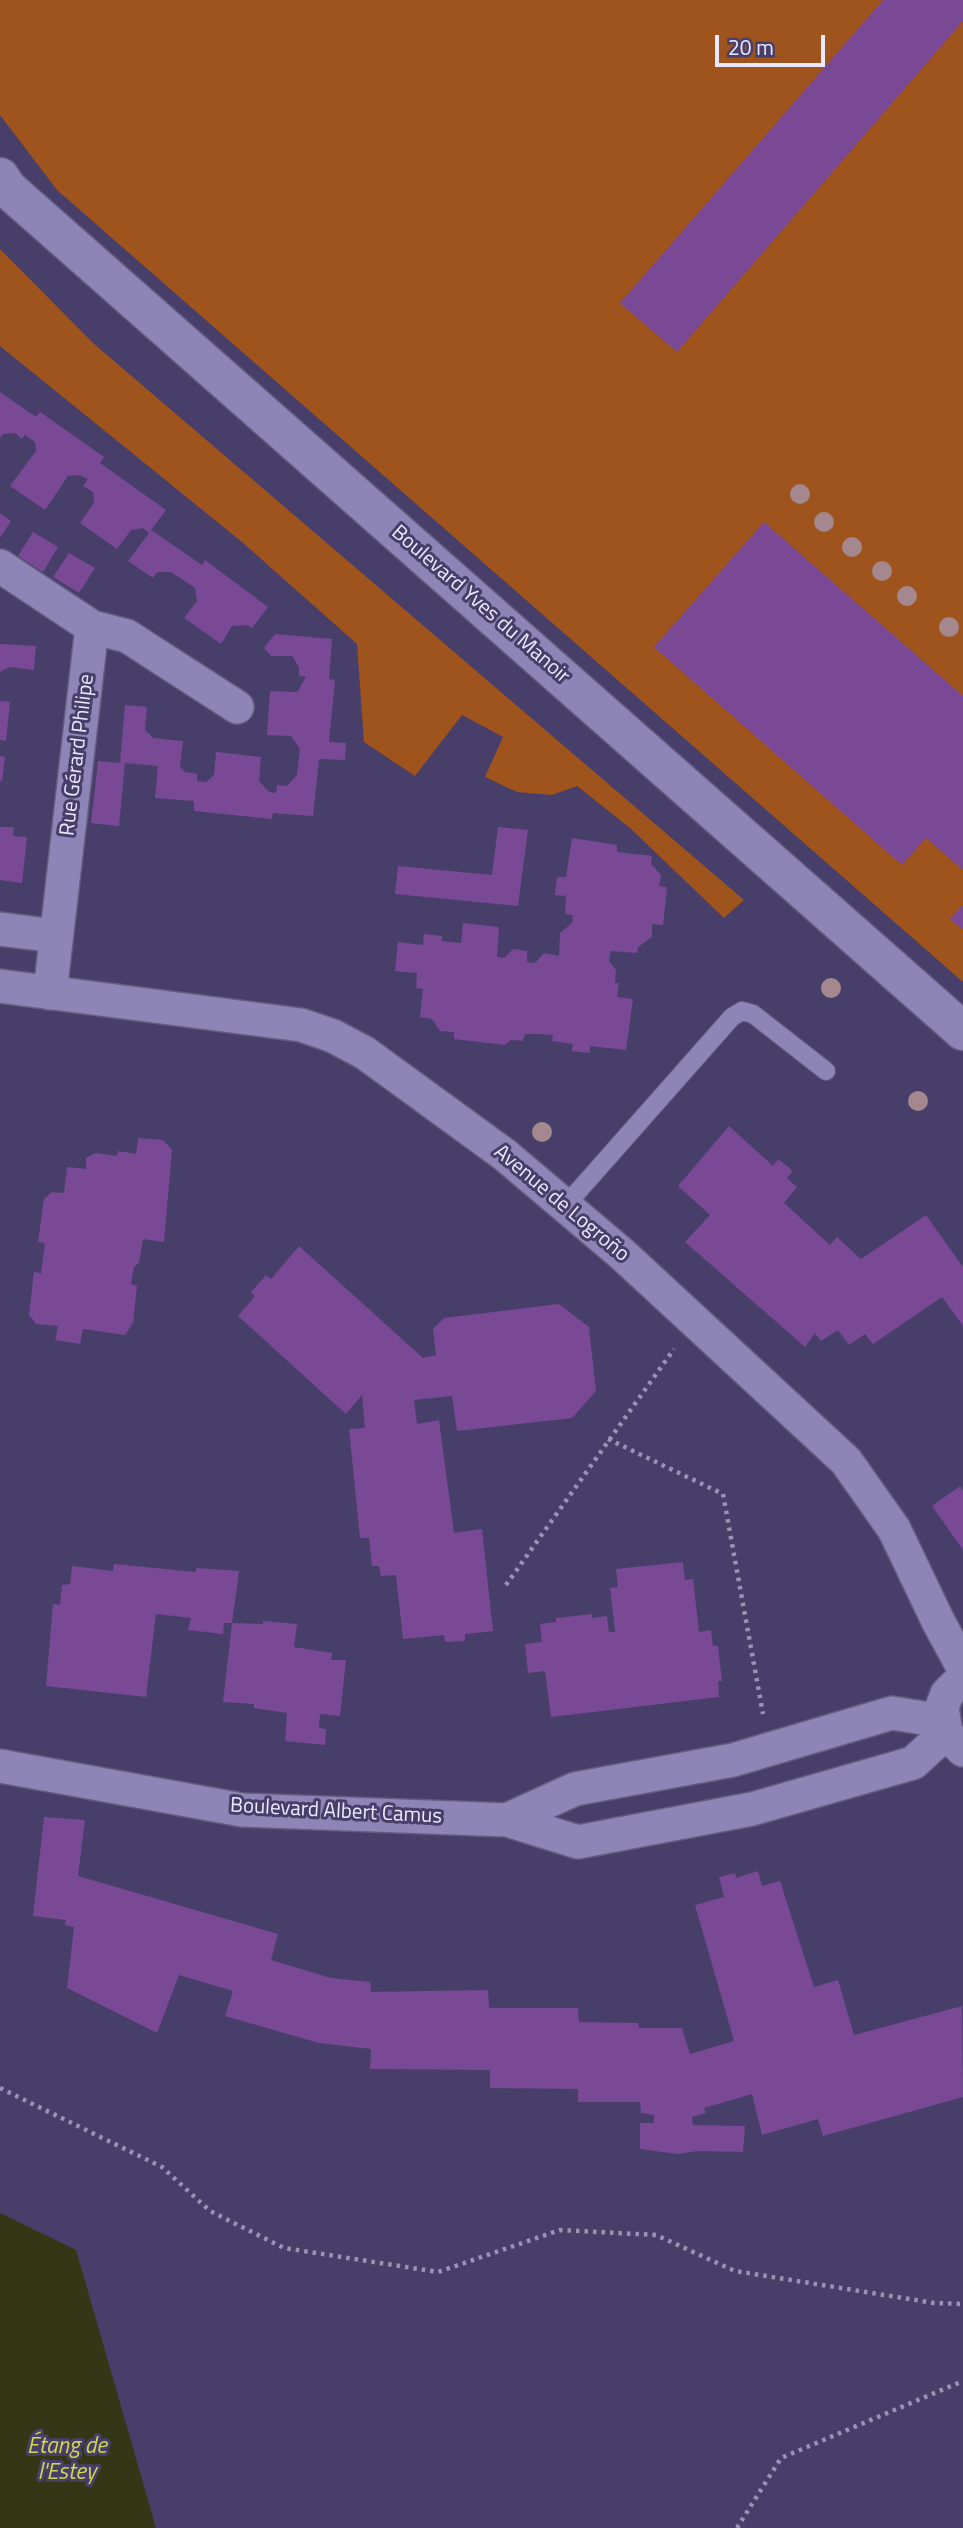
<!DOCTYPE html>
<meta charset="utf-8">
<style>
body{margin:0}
#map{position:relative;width:963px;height:2528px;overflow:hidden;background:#473f6a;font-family:"Titillium Web",sans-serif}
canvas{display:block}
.scale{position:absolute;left:715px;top:35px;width:110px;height:32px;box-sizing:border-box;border:4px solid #ebe9fe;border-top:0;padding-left:9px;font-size:21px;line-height:24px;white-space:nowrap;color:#ebe9fe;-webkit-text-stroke:5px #473f6a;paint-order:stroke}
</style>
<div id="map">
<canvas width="963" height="2528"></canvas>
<div class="scale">20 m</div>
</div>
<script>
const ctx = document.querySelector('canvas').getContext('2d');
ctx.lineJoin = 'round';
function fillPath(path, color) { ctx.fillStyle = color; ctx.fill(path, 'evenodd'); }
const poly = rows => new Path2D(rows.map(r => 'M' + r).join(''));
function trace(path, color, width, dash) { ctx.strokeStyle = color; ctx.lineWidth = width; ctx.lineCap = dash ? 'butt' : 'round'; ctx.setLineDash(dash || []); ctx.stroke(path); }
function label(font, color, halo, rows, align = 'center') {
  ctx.font = font + ' "Titillium Web",sans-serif'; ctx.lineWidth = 6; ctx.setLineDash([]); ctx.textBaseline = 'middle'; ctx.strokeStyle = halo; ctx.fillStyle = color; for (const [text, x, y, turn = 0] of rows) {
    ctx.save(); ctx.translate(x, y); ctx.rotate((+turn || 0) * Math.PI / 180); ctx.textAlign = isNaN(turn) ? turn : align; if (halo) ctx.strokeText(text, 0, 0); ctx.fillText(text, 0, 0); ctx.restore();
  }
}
fillPath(poly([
 [0,0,963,0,963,982,57,190,0,115],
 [0,249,93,343,744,900,724,918,630,828,577,786,552,795,517,792,485,777,503,737,462,715,415,776,364,742,357,644,242,542,0,346]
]), '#9f531d');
fillPath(poly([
 [0,2213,76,2250,156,2528,0,2528]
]), '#343616');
fillPath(poly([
 [883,0,963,0,963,21,677,352,620,303],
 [0,392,36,417,40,412,104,457,100,463,166,510,151,530,202,565,205,560,268,607,252,628,247,625,232,626,221,644,184,618,197,601,195,588,171,572,157,572,153,578,128,561,149,533,143,528,131,530,117,549,80,523,94,503,93,492,83,486,88,479,79,475,68,476,45,510,10,486,36,451,35,442,25,435,22,439,15,433,3,434,0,438],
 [0,513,11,521,0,538],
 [764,522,963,696,963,870,926,838,902,865,654,647],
 [33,532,58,547,43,572,18,556],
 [69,553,95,568,79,593,53,577],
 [275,634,332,639,329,679,335,680,329,742,346,743,345,760,319,759,313,816,273,813,272,819,194,811,194,801,155,798,158,766,125,763,119,826,91,823,98,761,120,763,125,705,147,707,145,730,153,738,183,741,180,767,185,772,197,774,197,781,206,782,214,775,216,752,261,757,259,781,269,792,276,793,277,785,287,786,297,775,300,749,291,736,267,735,270,691,297,692,306,677,299,676,299,667,292,656,271,656,264,648],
 [0,644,36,646,34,670,9,667,0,672],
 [0,701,10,702,6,741,0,740],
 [0,756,5,757,2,781,0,781],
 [0,827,14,827,13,836,27,837,22,883,0,880],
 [498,827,528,830,518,906,395,894,398,866,492,875],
 [572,838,617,845,617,852,652,856,651,864,661,875,659,886,667,887,663,925,652,924,652,937,638,947,637,953,611,951,609,961,616,970,615,983,619,983,617,997,633,999,626,1050,590,1046,590,1053,572,1051,573,1044,552,1041,553,1035,539,1034,525,1034,523,1041,511,1040,505,1045,454,1039,454,1032,440,1031,432,1019,420,1017,423,989,416,988,417,973,395,971,398,942,423,945,424,934,442,936,442,941,461,943,463,923,499,927,497,957,504,958,513,949,527,951,527,962,535,963,544,953,559,956,560,933,572,923,573,915,565,914,566,896,555,895,557,877,566,877],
 [963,905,963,930,950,919],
 [729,1126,773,1166,778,1159,793,1171,787,1178,797,1187,784,1203,830,1245,837,1237,861,1259,926,1215,963,1267,963,1326,942,1297,873,1344,865,1334,849,1345,838,1330,821,1341,815,1333,805,1347,685,1242,710,1215,678,1186],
 [138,1138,163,1140,172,1150,164,1242,143,1239,139,1263,134,1267,131,1284,137,1286,133,1323,125,1335,83,1329,80,1344,55,1340,58,1326,36,1324,29,1315,34,1271,41,1274,45,1243,38,1242,44,1199,52,1192,64,1193,67,1167,86,1169,86,1158,95,1153,117,1156,118,1151,136,1154],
 [299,1246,423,1358,436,1355,433,1329,444,1318,559,1304,589,1327,596,1391,572,1418,457,1431,452,1396,414,1400,417,1424,439,1420,454,1533,482,1529,493,1631,465,1634,465,1641,445,1642,444,1635,403,1639,396,1575,381,1576,379,1566,372,1566,369,1538,360,1538,349,1429,365,1428,362,1395,346,1414,238,1316,255,1296,251,1292,266,1275,271,1279],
 [960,1486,963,1491,963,1550,932,1506],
 [683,1562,685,1580,693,1579,699,1632,711,1630,713,1646,718,1646,722,1681,718,1681,719,1697,551,1717,545,1671,528,1673,525,1644,542,1642,540,1624,556,1622,556,1618,592,1614,592,1618,607,1616,609,1632,615,1632,610,1588,618,1587,616,1569],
 [114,1564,195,1572,197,1568,239,1571,232,1623,263,1624,263,1621,297,1624,294,1647,332,1653,331,1660,346,1660,340,1716,320,1714,319,1728,326,1729,325,1745,285,1741,287,1713,254,1708,254,1704,223,1702,232,1623,224,1623,223,1634,188,1630,191,1618,156,1614,146,1697,46,1686,53,1604,60,1605,62,1585,70,1584,72,1566,113,1571],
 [44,1817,85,1820,78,1876,278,1934,271,1960,331,1978,370,1982,371,1992,488,1990,489,2008,578,2008,579,2022,638,2023,639,2028,682,2028,690,2054,734,2041,695,1905,724,1897,719,1877,735,1873,736,1878,758,1871,762,1886,780,1881,814,1987,838,1980,854,2035,962,2006,963,2097,823,2136,818,2119,762,2135,752,2094,704,2108,706,2113,692,2117,693,2125,745,2126,743,2152,698,2151,677,2154,640,2149,640,2123,654,2123,654,2115,641,2113,640,2102,578,2102,578,2089,490,2088,490,2070,370,2069,371,2049,319,2043,225,2016,233,1991,179,1975,157,2033,67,1988,74,1927,65,1925,66,1920,33,1916]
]), '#794995');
const lane = poly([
 [565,1206,732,1017,742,1011,753,1014,826,1071]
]);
const street = poly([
 [0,566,92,627,50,993],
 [92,627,127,636,237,707],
 [0,929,56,936],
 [0,986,301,1025,333,1036,365,1053,505,1155,622,1254,846,1461,894,1529,939,1623,963,1667],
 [963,1678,947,1694,942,1707,946,1733,963,1750],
 [0,1766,242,1810,507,1820,578,1842,752,1809,913,1763,946,1733],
 [507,1820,575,1789,733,1760,892,1713,942,1721]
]);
const secondary = poly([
 [0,177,8,189,963,1031]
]);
trace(lane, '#635c7f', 20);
trace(street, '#635c7f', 36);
trace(secondary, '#635c7f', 41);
trace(poly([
 [608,1439,723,1494,763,1714],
 [506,1585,674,1349],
 [0,2088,162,2167,210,2211,284,2248,438,2272,560,2230,656,2235,735,2271,934,2303,963,2304],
 [737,2528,781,2458,963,2381]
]), '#9994b4', 4.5, [3.5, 5]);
trace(lane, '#8d85b5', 18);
trace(street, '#8d85b5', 33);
trace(secondary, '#8d85b5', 38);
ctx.fillStyle = '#a4888d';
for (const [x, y] of [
 [800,494],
 [824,522],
 [852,547],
 [882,571],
 [907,596],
 [949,627],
 [831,988],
 [918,1101],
 [542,1132]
]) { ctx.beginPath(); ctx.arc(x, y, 10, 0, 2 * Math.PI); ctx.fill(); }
label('21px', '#ebe9fe', '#473f6a', [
 ["Boulevard Yves du Manoir",480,605,41],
 ["Rue Gérard Philipe",78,755,-83],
 ["Avenue de Logroño",561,1204,40],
 ["Boulevard Albert Camus",336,1812,3]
]);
label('italic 23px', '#d1d74f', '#473f6a', [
 ["Étang de",67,2447],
 ["l'Estey",67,2473]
]);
</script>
